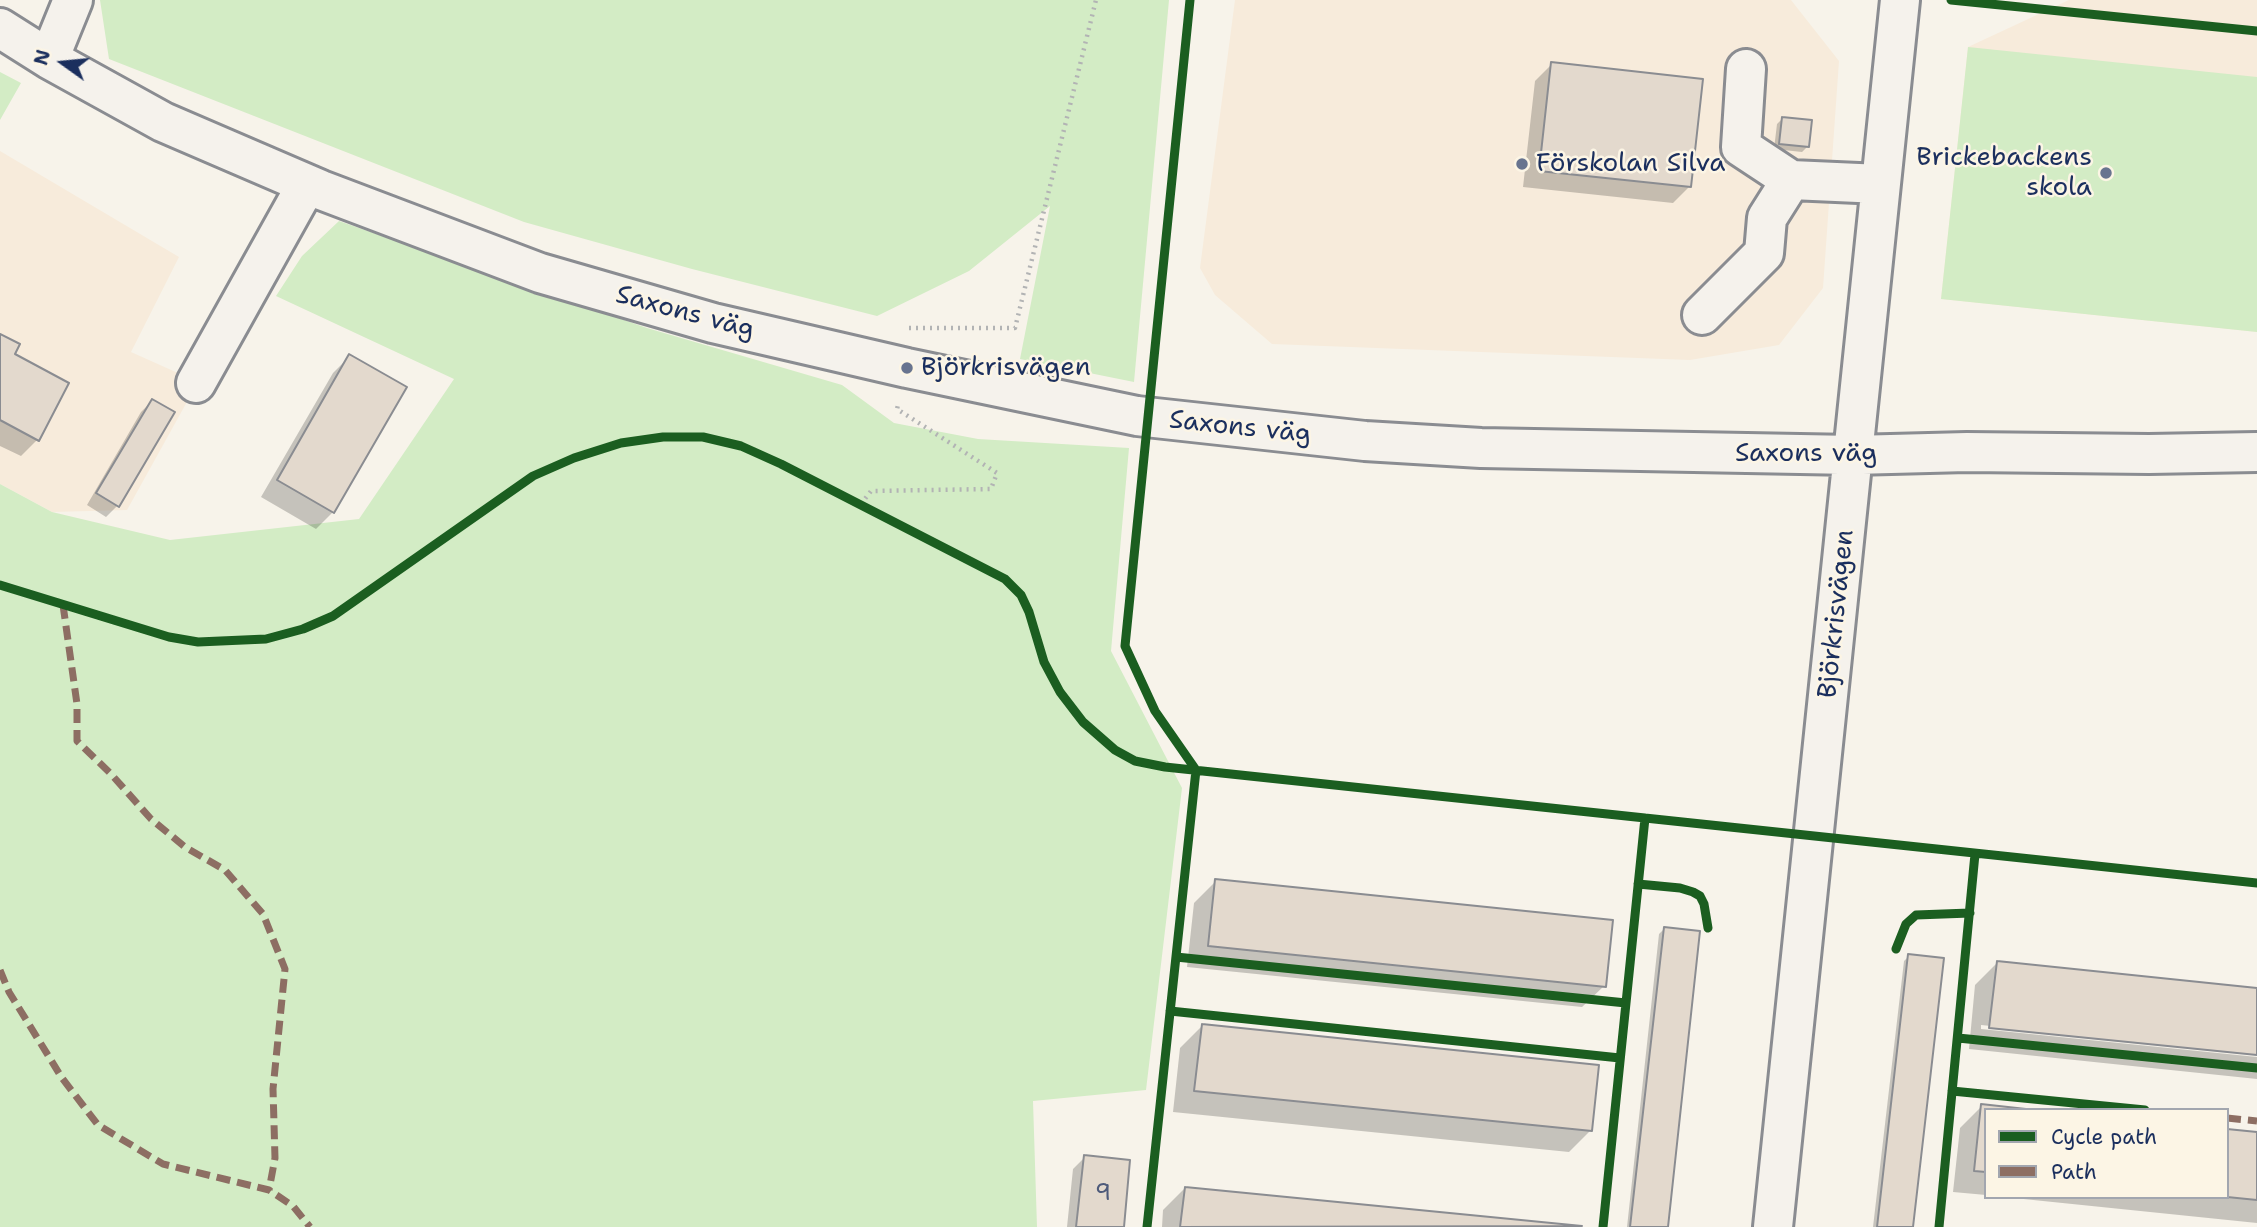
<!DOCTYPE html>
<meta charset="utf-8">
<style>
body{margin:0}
#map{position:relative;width:2257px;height:1227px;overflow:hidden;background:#f7f3ea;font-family:"Shantell Sans",sans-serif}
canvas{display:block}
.legend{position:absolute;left:1984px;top:1108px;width:245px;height:91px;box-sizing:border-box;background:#fcf5e5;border:2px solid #a2a6af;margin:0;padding:9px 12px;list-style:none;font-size:21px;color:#1b2f5e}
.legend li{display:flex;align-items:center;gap:14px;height:35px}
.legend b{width:35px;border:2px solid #a2a6af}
.north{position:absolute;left:28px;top:28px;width:70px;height:70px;-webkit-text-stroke:5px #fcf5e5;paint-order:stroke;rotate:285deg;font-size:19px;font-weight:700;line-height:28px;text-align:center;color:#1b2f5e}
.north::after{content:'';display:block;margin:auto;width:24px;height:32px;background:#1b2f5e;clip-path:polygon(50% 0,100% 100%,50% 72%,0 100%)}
</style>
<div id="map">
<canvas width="2257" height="1227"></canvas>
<ul class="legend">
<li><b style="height:9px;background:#1b5e20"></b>Cycle path</li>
<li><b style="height:9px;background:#8d6e63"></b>Path</li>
</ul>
<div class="north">N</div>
</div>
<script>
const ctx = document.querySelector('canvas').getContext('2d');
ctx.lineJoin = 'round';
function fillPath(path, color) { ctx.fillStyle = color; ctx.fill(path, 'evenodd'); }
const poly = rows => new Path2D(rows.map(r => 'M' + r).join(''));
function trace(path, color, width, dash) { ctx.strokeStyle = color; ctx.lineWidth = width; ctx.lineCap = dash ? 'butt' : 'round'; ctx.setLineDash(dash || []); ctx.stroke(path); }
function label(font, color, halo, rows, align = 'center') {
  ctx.font = font + ' "Shantell Sans",sans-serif'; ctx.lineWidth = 5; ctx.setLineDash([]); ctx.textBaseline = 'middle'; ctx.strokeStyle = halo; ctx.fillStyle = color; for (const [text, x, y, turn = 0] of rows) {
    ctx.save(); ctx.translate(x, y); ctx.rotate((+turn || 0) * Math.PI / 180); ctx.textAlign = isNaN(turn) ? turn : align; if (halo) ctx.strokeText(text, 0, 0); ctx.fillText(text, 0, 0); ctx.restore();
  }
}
fillPath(poly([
 [1235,0,1791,0,1839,61,1823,288,1779,345,1690,360,1272,344,1215,295,1200,268],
 [2069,0,2257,0,2257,332,1941,299,1968,47],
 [0,151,179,257,131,352,198,382,127,510,52,512,0,484]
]), '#f7ebdb');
fillPath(poly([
 [100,0,1169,0,1134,382,1020,359,1050,206,969,271,877,316,692,269,524,222,109,59],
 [1968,47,2257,77,2257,332,1941,299],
 [0,72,21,83,0,120],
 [339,221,647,328,842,385,894,423,978,439,1129,448,1111,651,1182,788,1146,1090,1033,1101,1037,1227,0,1227,0,484,52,512,170,540,359,519,454,379,276,296,302,256]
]), '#d3ecc5');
fillPath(poly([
 [1552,64,1690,186,1673,203,1523,187,1535,81],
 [1782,119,1807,147,1802,152,1774,149,1777,124],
 [0,336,12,355,37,440,21,456,0,446],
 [350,356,333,512,316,529,261,497,333,373],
 [152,401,117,506,106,517,87,505,141,412],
 [1216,881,1604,986,1582,1007,1187,967,1194,903],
 [1664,929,1666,1227,1627,1227,1659,934],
 [1909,956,1912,1227,1873,1227,1904,961],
 [1997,963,2257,990,2257,1053,1981,1025,1981,1029,2257,1057,2257,1079,1969,1049,1975,985],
 [1202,1026,1591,1130,1569,1152,1173,1112,1180,1048],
 [1982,1106,1986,1110,1986,1195,1953,1192,1960,1128],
 [2227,1131,2257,1134,2257,1223,2004,1197,2227,1197],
 [1085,1157,1122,1227,1067,1227,1073,1169],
 [1185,1188,1579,1227,1162,1227,1163,1210]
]), '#0003');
const building = poly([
 [1551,62,1703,79,1691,187,1539,171,1551,62],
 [1782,117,1812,120,1809,147,1779,144,1782,117],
 [0,334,20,344,15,354,69,383,39,441,0,420,0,334],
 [349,354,407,387,334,513,277,480,349,354],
 [152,399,175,412,119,507,96,493,152,399],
 [1215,879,1613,920,1606,987,1208,946,1215,879],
 [1664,927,1700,931,1668,1227,1630,1227,1664,927],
 [1908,954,1944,958,1913,1227,1877,1227,1908,954],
 [1997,961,2257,988,2257,1055,1989,1028,1997,961],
 [1202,1024,1599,1065,1592,1131,1194,1091,1202,1024],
 [1981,1104,2035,1110,1986,1110,1986,1172,1974,1171,1981,1104],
 [2227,1129,2257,1132,2257,1200,2227,1197,2227,1129],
 [1084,1155,1130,1160,1124,1227,1076,1227,1084,1155],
 [1185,1187,1582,1226,1180,1227,1185,1187]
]);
fillPath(building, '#e3d9cd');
trace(building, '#8a8c91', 2);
const minor = poly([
 [0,28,49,59,163,122,321,190,540,273,713,323,907,368,1137,416,1365,441,1481,448,1853,455,1967,452,2149,454,2257,452],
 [49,59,73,0],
 [1746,69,1741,147,1791,180],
 [1702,315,1764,253,1767,218,1791,180,1881,184],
 [196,383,307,184],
 [1773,1227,1900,0]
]);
trace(minor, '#8a8c91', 44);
trace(poly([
 [909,328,1015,328,1096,0],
 [861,504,871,491,991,489,997,473,897,409,898,405]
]), '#b2b3b4', 4.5, [2, 5]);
trace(minor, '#f5f2ec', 38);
trace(poly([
 [63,605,77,704,77,741,111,774,151,819,185,847,225,870,263,914,285,969,273,1089,275,1158,269,1190],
 [0,970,9,992,62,1078,98,1125,163,1164,269,1190,293,1206,310,1227],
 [2227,1118,2257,1121]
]), '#8d6e63', 7, [14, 7]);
trace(poly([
 [1951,0,2257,31],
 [0,585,169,637,198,642,266,639,303,629,333,616,533,476,574,458,621,443,663,437,703,437,741,446,781,464,1005,579,1021,595,1029,612,1044,662,1060,692,1083,722,1115,750,1135,761,1165,767,2257,883],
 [1638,884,1680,888,1693,892,1700,896,1704,904,1708,928],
 [1896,949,1906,924,1916,915,1970,913],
 [1176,957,1626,1003],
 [1170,1011,1620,1058],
 [1958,1038,2257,1068],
 [1952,1091,2145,1110],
 [1147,1227,1196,770,1155,711,1125,646,1190,0],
 [1603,1227,1645,818],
 [1939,1227,1975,854]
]), '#1b5e20', 9);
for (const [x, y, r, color] of [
 [1522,164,7,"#68748f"],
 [2106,173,7,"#68748f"],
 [907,368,7,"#68748f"]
]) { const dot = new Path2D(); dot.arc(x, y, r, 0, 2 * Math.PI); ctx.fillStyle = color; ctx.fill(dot); trace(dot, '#fcf5e5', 2.5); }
label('23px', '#4d5a7a', null, [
 ["9",1103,1194]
]);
label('26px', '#1b2f5e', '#fcf5e5', [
 ["Brickebackens",2092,158,"right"],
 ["skola",2092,188,"right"],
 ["Förskolan Silva",1536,164],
 ["Björkrisvägen",921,368]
], 'left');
label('26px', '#1b2f5e', '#fcf5e5', [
 ["Saxons väg",685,313,15],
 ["Saxons väg",1240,428,6],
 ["Saxons väg",1806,454],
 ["Björkrisvägen",1837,614,-84]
]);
</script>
